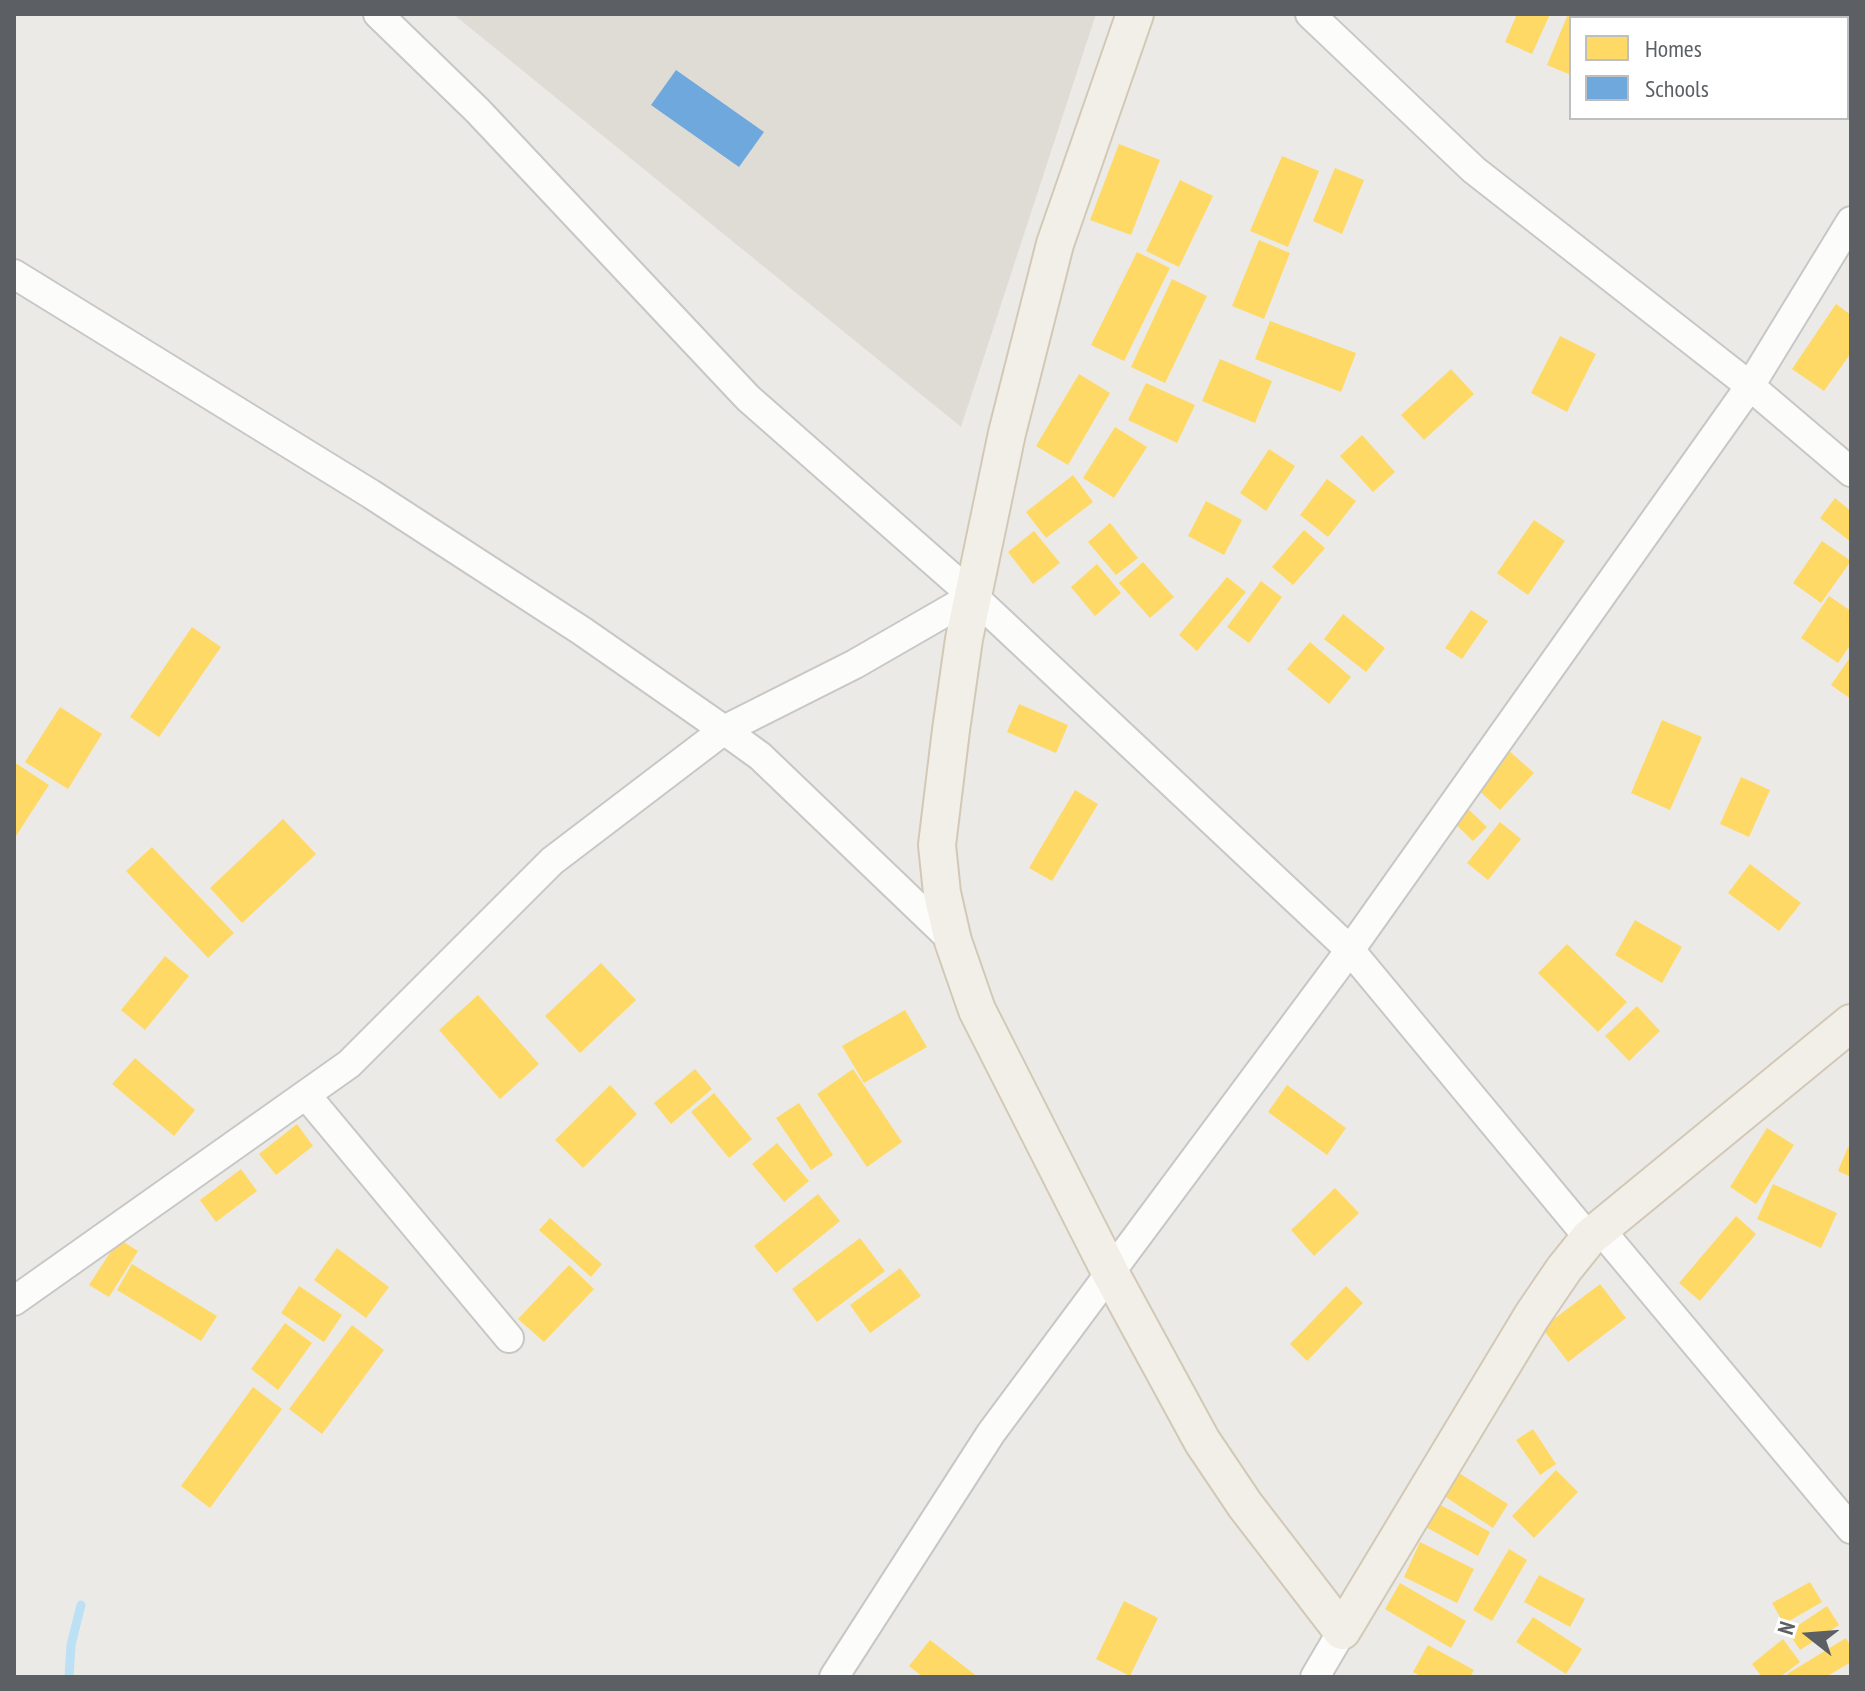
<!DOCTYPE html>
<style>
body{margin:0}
#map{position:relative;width:1865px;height:1691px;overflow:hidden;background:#eceae6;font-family:"PT Sans Narrow",sans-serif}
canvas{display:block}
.frame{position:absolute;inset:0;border:16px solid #5c6064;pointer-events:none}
.legend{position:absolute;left:1569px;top:16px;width:280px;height:104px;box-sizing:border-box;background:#fff;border:2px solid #bebfc1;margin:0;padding:10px 14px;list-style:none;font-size:24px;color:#5c6064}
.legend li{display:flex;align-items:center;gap:16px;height:40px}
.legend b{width:40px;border:2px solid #bebfc1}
.north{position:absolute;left:1769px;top:1595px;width:80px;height:80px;-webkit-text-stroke:6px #fff;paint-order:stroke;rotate:287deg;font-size:22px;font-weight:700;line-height:32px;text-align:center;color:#5c6064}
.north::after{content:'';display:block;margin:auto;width:28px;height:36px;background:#5c6064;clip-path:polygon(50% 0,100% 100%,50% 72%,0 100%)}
</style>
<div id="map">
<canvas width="1865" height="1691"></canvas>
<div class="frame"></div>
<ul class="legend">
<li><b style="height:22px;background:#ffd966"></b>Homes</li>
<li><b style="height:22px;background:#6fa8dc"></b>Schools</li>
</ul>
<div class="north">N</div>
</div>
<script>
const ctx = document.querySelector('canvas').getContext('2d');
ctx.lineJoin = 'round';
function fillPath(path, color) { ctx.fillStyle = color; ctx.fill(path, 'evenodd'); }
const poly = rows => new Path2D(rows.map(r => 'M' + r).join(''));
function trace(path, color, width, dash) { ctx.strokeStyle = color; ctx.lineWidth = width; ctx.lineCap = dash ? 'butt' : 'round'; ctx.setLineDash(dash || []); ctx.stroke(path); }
fillPath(poly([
 [453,14,1096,14,961,427]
]), '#dfdcd6');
fillPath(poly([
 [1517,14,1550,14,1532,54,1505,42],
 [1568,14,1610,14,1608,18,1571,18,1571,75,1547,65],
 [1119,144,1160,160,1131,235,1090,220],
 [1282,156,1319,171,1288,247,1250,231],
 [1335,168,1364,180,1342,234,1313,221],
 [1180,180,1213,196,1179,267,1146,251],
 [1259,240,1290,253,1264,319,1232,306],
 [1137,252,1170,268,1124,361,1091,345],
 [1172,279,1207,296,1165,383,1131,367],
 [1836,304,1851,315,1851,353,1824,391,1792,369],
 [1270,321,1356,353,1341,392,1255,359],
 [1560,336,1596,354,1567,412,1531,393],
 [1220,359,1272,381,1255,423,1202,401],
 [1451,369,1474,394,1424,440,1401,415],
 [1079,374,1110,393,1068,465,1036,446],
 [1146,383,1195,405,1177,443,1128,420],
 [1115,427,1147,447,1114,498,1083,478],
 [1362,435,1395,472,1373,492,1340,456],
 [1269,449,1295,466,1266,511,1240,493],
 [1073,475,1093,502,1046,538,1026,512],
 [1327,479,1356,501,1328,537,1300,515],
 [1835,498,1851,511,1851,542,1820,518],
 [1206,501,1242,520,1224,555,1188,536],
 [1534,520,1565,541,1528,595,1497,573],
 [1110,523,1138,558,1116,575,1088,542],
 [1304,530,1325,548,1293,585,1272,567],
 [1034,531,1060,563,1033,584,1008,552],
 [1822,541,1851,561,1821,603,1793,583],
 [1143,562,1174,597,1150,618,1119,583],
 [1097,564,1121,593,1095,616,1071,587],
 [1227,577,1246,592,1197,651,1179,635],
 [1261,581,1282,597,1249,643,1227,627],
 [1829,596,1851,611,1851,644,1838,663,1801,638],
 [1471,610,1488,621,1462,659,1445,648],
 [1343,614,1385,648,1366,672,1324,639],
 [192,627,221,647,159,737,130,717],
 [1310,642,1351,677,1329,704,1287,669],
 [1851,656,1851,699,1831,685],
 [1019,704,1068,725,1056,753,1007,732],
 [60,707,102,734,68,789,25,762],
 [1662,720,1702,737,1670,810,1631,793],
 [1507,749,1534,773,1500,810,1474,786],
 [14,762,49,785,14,839],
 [1741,777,1770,790,1749,837,1720,824],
 [1075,790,1098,804,1052,881,1029,868],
 [1461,802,1487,827,1473,841,1447,816],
 [283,819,316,854,242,923,210,888],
 [1500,822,1521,839,1488,880,1467,863],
 [152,847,234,933,208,958,126,871],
 [1750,864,1801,903,1779,931,1728,893],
 [1635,920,1682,947,1662,983,1615,955],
 [1567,944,1627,1002,1598,1032,1538,973],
 [165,956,189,976,145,1030,121,1010],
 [601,963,636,1000,580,1053,545,1016],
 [478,995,539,1064,500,1099,439,1030],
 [1637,1006,1660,1031,1629,1061,1605,1036],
 [905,1010,927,1047,864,1083,842,1046],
 [135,1058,195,1110,174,1136,112,1084],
 [695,1069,712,1089,671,1124,654,1103],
 [853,1069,902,1142,867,1167,817,1094],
 [610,1085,637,1114,583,1168,555,1140],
 [1287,1085,1346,1128,1327,1155,1268,1112],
 [714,1093,752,1139,729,1158,691,1112],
 [799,1103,833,1155,811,1170,776,1118],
 [297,1124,313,1146,276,1175,259,1154],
 [1767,1128,1794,1145,1756,1204,1730,1187],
 [777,1143,809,1181,784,1202,752,1164],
 [1848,1147,1851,1149,1851,1177,1838,1171],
 [241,1169,257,1191,216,1222,200,1200],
 [1773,1184,1837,1213,1821,1248,1757,1219],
 [1335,1188,1359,1213,1314,1256,1291,1230],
 [818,1194,840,1221,776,1273,754,1246],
 [1736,1216,1756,1234,1700,1301,1679,1283],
 [550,1218,602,1264,591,1277,539,1230],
 [860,1238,885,1271,817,1322,792,1289],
 [119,1239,138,1251,109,1297,89,1285],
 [337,1248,389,1287,366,1318,314,1280],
 [132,1264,217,1316,201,1341,117,1290],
 [569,1265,594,1289,544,1342,518,1319],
 [900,1268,921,1296,870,1333,850,1305],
 [1600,1284,1626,1318,1568,1362,1542,1328],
 [299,1286,342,1315,324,1342,281,1313],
 [1346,1286,1363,1303,1307,1361,1290,1344],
 [285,1323,312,1343,278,1390,251,1369],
 [352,1325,384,1350,322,1434,289,1409],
 [253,1387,282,1409,210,1508,181,1486],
 [1533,1429,1556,1464,1540,1475,1516,1440],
 [1556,1470,1578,1492,1534,1538,1512,1516],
 [1459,1473,1508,1504,1493,1528,1444,1496],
 [1437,1503,1490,1532,1478,1556,1424,1526],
 [1420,1542,1474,1569,1457,1603,1404,1577],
 [1509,1549,1527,1560,1492,1621,1473,1610],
 [1539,1575,1585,1599,1570,1627,1524,1602],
 [1810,1582,1822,1602,1784,1624,1772,1603],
 [1400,1583,1466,1621,1451,1648,1385,1609],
 [1124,1601,1158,1618,1130,1676,1096,1659],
 [1827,1606,1839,1625,1800,1650,1788,1632],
 [1533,1617,1582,1649,1566,1674,1516,1642],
 [1846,1638,1851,1647,1851,1662,1826,1677,1789,1677,1787,1674],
 [1783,1639,1800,1662,1780,1677,1762,1677,1752,1664],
 [930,1640,978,1677,923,1677,909,1666],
 [1428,1645,1474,1670,1470,1677,1422,1677,1413,1672]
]), '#ffd966');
fillPath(poly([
 [676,70,764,132,739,167,651,105]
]), '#6fa8dc');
trace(poly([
 [69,1677,71,1645,81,1605]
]), '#bce0f4', 9);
const minor = poly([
 [378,14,478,111,748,398,973,596,1350,950,1589,1238],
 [1310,14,1474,170,1750,386,1851,472],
 [14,274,371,494,582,631,724,730,760,756,953,941],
 [306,1095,509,1338],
 [1599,1228,1851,1529],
 [14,1301,349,1064,552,861,724,730,855,664,973,596],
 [834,1677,991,1433,1350,950,1750,386,1851,221],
 [1315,1677,1342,1631]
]);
const major = poly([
 [1135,14,1055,244,1007,433,964,639,951,730,937,845,942,893,953,941,977,1010,1111,1274,1202,1441,1245,1505,1342,1631,1532,1316,1564,1269,1589,1238,1851,1023]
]);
trace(minor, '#c7c7c7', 32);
trace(major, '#d2c8b6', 40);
trace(minor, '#fcfcfb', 28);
trace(major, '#f2efe8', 36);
</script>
